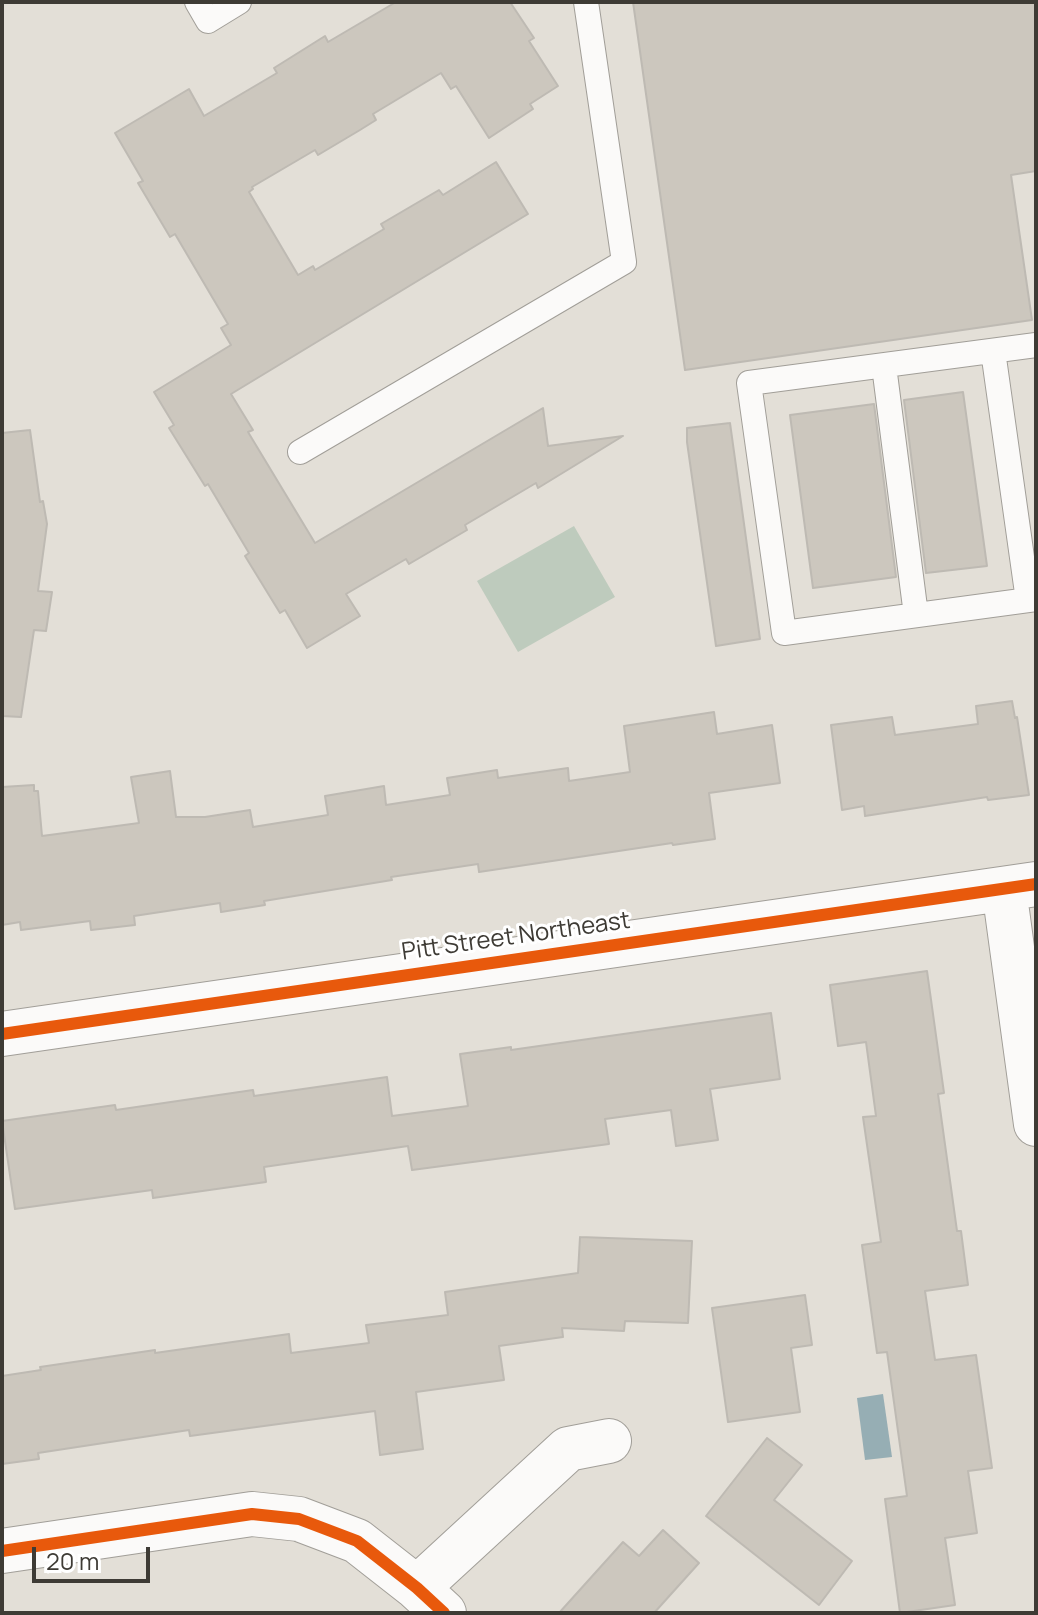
<!DOCTYPE html>
<style>
body{margin:0}
#map{position:relative;width:1038px;height:1615px;overflow:hidden;background:#e3dfd7;font-family:Manrope,sans-serif}
canvas{display:block}
.frame{position:absolute;inset:0;border:4px solid #3e3b35;pointer-events:none}
.scale{position:absolute;left:32px;top:1547px;width:118px;height:36px;box-sizing:border-box;border:4px solid #3e3b35;border-top:0;padding-left:10px;font-size:24px;line-height:28px;white-space:nowrap;color:#3e3b35;-webkit-text-stroke:6px #fff;paint-order:stroke}
</style>
<div id="map">
<canvas width="1038" height="1615"></canvas>
<div class="frame"></div>
<div class="scale">20 m</div>
</div>
<script>
const ctx = document.querySelector('canvas').getContext('2d');
ctx.lineJoin = 'round';
function fillPath(path, color) { ctx.fillStyle = color; ctx.fill(path, 'evenodd'); }
const poly = rows => new Path2D(rows.map(r => 'M' + r).join(''));
function trace(path, color, width, dash) { ctx.strokeStyle = color; ctx.lineWidth = width; ctx.lineCap = dash ? 'butt' : 'round'; ctx.setLineDash(dash || []); ctx.stroke(path); }
function label(font, color, halo, rows, align = 'center') {
  ctx.font = font + ' Manrope,sans-serif'; ctx.lineWidth = 6; ctx.setLineDash([]); ctx.textBaseline = 'middle'; ctx.strokeStyle = halo; ctx.fillStyle = color; for (const [text, x, y, turn = 0] of rows) {
    ctx.save(); ctx.translate(x, y); ctx.rotate((+turn || 0) * Math.PI / 180); ctx.textAlign = isNaN(turn) ? turn : align; if (halo) ctx.strokeText(text, 0, 0); ctx.fillText(text, 0, 0); ctx.restore();
  }
}
fillPath(poly([
 [574,526,615,597,518,652,477,581]
]), '#becbbd');
fillPath(poly([
 [883,1394,892,1457,865,1460,857,1398]
]), '#96aeb4');
const building = poly([
 [396,2,510,2,534,38,529,41,558,86,530,104,533,109,489,138,456,86,451,89,441,73,373,114,376,120,360,130,318,155,315,150,252,187,253,189,249,192,298,275,313,266,315,270,384,229,381,224,439,190,443,195,496,162,528,214,231,394,253,430,248,432,315,543,543,408,548,446,623,436,538,488,536,483,465,525,467,530,409,564,406,559,346,594,360,616,307,648,285,610,280,613,245,556,249,553,208,484,205,486,169,428,174,425,154,392,231,345,221,328,228,324,175,234,170,237,138,183,143,181,115,133,189,89,204,116,277,73,274,68,325,36,328,42,396,2],
 [633,2,1036,2,1036,171,1011,175,1032,320,685,370,633,2],
 [963,392,987,566,926,573,904,400,963,392],
 [874,404,896,577,813,588,790,415,874,404],
 [730,423,760,639,716,646,687,442,687,428,730,423],
 [30,430,40,502,43,501,47,524,38,591,52,592,46,631,34,630,21,717,2,716,2,433,30,430],
 [1012,701,1015,718,1017,717,1029,795,988,800,987,797,865,816,864,806,842,810,831,725,892,717,895,735,978,724,976,706,1012,701],
 [714,712,717,734,772,725,780,783,709,793,715,839,673,845,672,843,479,872,478,864,391,877,392,880,264,901,265,905,221,912,220,903,134,916,135,925,91,930,90,921,21,930,20,922,2,925,2,787,34,785,34,791,38,791,42,836,139,823,131,777,170,771,176,817,205,817,250,810,253,827,328,815,325,796,384,786,386,805,450,795,447,778,497,770,498,778,568,768,569,781,630,772,624,726,714,712],
 [927,971,944,1093,938,1094,957,1231,961,1231,968,1285,925,1291,935,1360,976,1355,992,1468,968,1471,977,1533,945,1538,955,1605,900,1613,885,1499,907,1496,887,1352,877,1353,862,1245,881,1242,863,1117,876,1116,866,1042,838,1046,830,985,927,971],
 [771,1013,780,1079,710,1089,718,1140,676,1146,671,1110,605,1119,609,1144,412,1170,408,1146,264,1167,266,1182,153,1198,152,1190,15,1209,2,1121,115,1105,116,1110,253,1090,254,1096,387,1077,392,1116,468,1106,460,1054,511,1047,511,1050,771,1013],
 [580,1237,692,1241,688,1323,625,1321,624,1331,562,1328,563,1337,499,1346,504,1380,416,1392,423,1449,380,1455,375,1411,190,1436,189,1430,38,1453,39,1459,2,1464,2,1376,41,1370,40,1367,155,1350,155,1353,289,1334,291,1353,369,1343,366,1325,448,1315,445,1292,578,1273,580,1237],
 [805,1295,812,1345,791,1348,800,1412,728,1422,712,1308,805,1295],
 [767,1438,802,1465,774,1500,852,1561,819,1605,706,1516,767,1438],
 [663,1530,699,1563,654,1613,559,1613,623,1542,639,1556,663,1530]
]);
fillPath(building, '#ccc7be');
trace(building, '#bebab3', 2);
const lane = poly([
 [197,2,208,21,239,2],
 [1036,345,749,383,784,633,1036,599],
 [993,351,1028,600],
 [884,366,916,615],
 [300,452,624,262,586,2]
]);
const street = poly([
 [1004,889,1036,1124],
 [2,1034,1036,884],
 [2,1551,252,1514,299,1519,357,1541,417,1588,444,1613],
 [417,1588,568,1449,609,1441]
]);
trace(lane, '#a19e98', 26);
trace(street, '#a19e98', 46);
trace(lane, '#fbfaf9', 24);
trace(street, '#fbfaf9', 44);
trace(poly([
 [2,1034,1036,884],
 [2,1551,252,1514,299,1519,357,1541,417,1588,444,1613]
]), '#e8590c', 12);
label('24px', '#3e3b35', '#fff', [
 ["Pitt Street Northeast",516,937,-8]
]);
</script>
